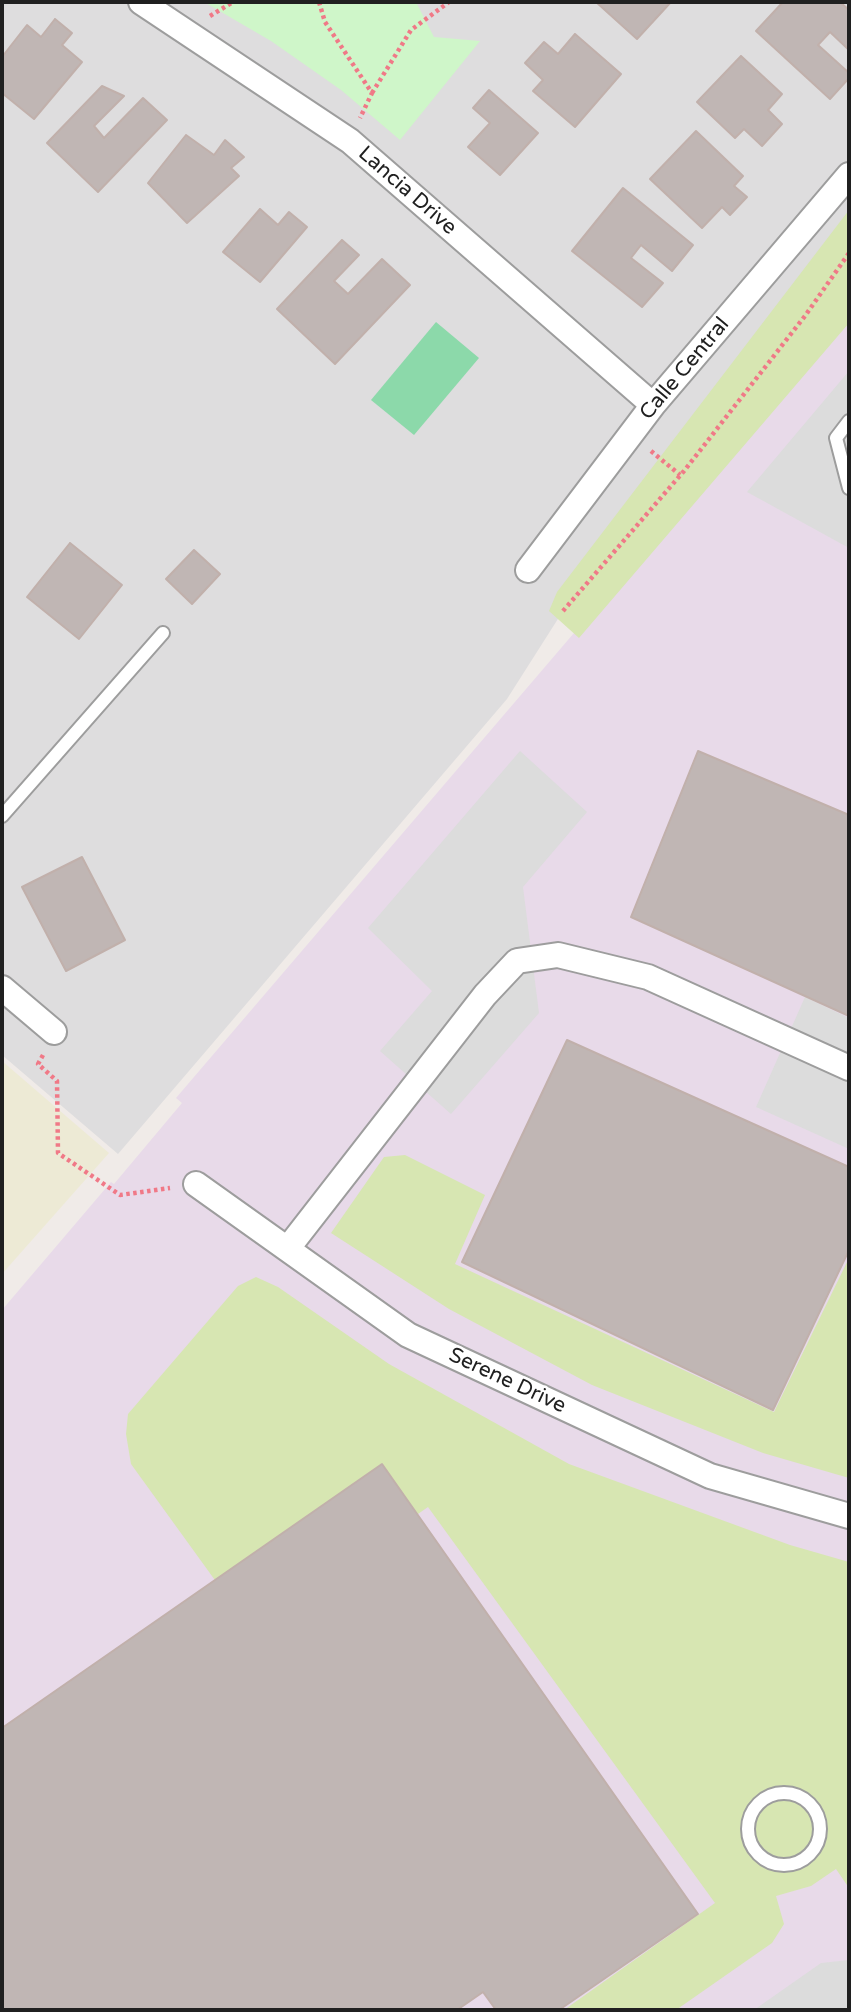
<!DOCTYPE html>
<style>
body{margin:0}
#map{position:relative;width:851px;height:2012px;overflow:hidden;background:#f0ebe8;font-family:"Varela Round",sans-serif}
canvas{display:block}
.frame{position:absolute;inset:0;border:4px solid #202020;pointer-events:none}
</style>
<div id="map">
<canvas width="851" height="2012"></canvas>
<div class="frame"></div>
</div>
<script>
const ctx = document.querySelector('canvas').getContext('2d');
ctx.lineJoin = 'round';
function fillPath(path, color) { ctx.fillStyle = color; ctx.fill(path, 'evenodd'); }
const poly = rows => new Path2D(rows.map(r => 'M' + r).join(''));
function trace(path, color, width, dash) { ctx.strokeStyle = color; ctx.lineWidth = width; ctx.lineCap = dash ? 'butt' : 'round'; ctx.setLineDash(dash || []); ctx.stroke(path); }
function label(font, color, halo, rows, align = 'center') {
  ctx.font = font + ' "Varela Round",sans-serif'; ctx.lineWidth = 5; ctx.setLineDash([]); ctx.textBaseline = 'middle'; ctx.strokeStyle = halo; ctx.fillStyle = color; for (const [text, x, y, turn = 0] of rows) {
    ctx.save(); ctx.translate(x, y); ctx.rotate((+turn || 0) * Math.PI / 180); ctx.textAlign = isNaN(turn) ? turn : align; if (halo) ctx.strokeText(text, 0, 0); ctx.fillText(text, 0, 0); ctx.restore();
  }
}
fillPath(poly([
 [2,2,849,2,849,280,563,611,507,699,118,1154,2,1055]
]), '#deddde');
fillPath(poly([
 [849,306,849,2010,2,2010,2,1310,111,1182,114,1184,182,1103,176,1098,639,557]
]), '#e8dae9');
fillPath(poly([
 [2,1061,109,1153,2,1274]
]), '#edead5');
fillPath(poly([
 [849,210,849,323,579,638,549,611,557,592],
 [405,1155,485,1195,455,1264,774,1412,849,1258,849,1478,763,1453,592,1385,449,1309,331,1233,384,1157],
 [256,1277,278,1287,389,1364,569,1464,790,1545,849,1562,849,1888,836,1869,811,1886,776,1896,784,1924,772,1943,676,2010,564,2010,715,1903,428,1507,251,1630,131,1464,126,1434,128,1414,238,1286]
]), '#d7e6b2');
fillPath(poly([
 [204,2,416,2,434,37,480,41,400,140,341,90,271,41]
]), '#cff6c9');
fillPath(poly([
 [436,322,479,358,414,435,371,400]
]), '#8cd9aa');
fillPath(poly([
 [849,371,849,548,747,492],
 [520,751,587,812,523,887,539,1013,451,1114,380,1051,432,991,368,928],
 [805,997,849,1018,849,1149,756,1107],
 [849,1960,849,2010,754,2010,821,1963]
]), '#dcdcdc');
const building = poly([
 [596,2,671,2,637,39,596,2],
 [783,2,840,2,849,10,849,50,830,32,818,45,849,73,849,78,830,99,756,31,783,2],
 [55,19,72,33,62,45,82,62,34,119,2,93,2,57,27,25,41,37,55,19],
 [575,34,621,74,575,127,533,91,543,80,525,63,544,42,558,54,575,34],
 [741,56,782,94,768,110,782,124,762,146,744,129,735,138,697,102,741,56],
 [102,86,124,96,94,126,104,138,143,98,167,120,98,192,47,143,102,86],
 [489,90,538,133,500,175,468,147,490,123,473,108,489,90],
 [696,131,743,176,734,186,747,197,730,215,722,207,702,228,650,179,696,131],
 [186,135,214,155,225,140,244,157,231,168,239,176,187,223,148,183,186,135],
 [623,188,693,245,672,271,641,245,631,258,663,283,642,307,572,251,623,188],
 [260,209,278,225,289,212,307,227,260,282,223,252,260,209],
 [342,240,359,255,334,281,348,294,382,259,410,285,335,364,277,309,342,240],
 [70,543,122,585,79,639,27,597,70,543],
 [194,550,220,574,192,604,166,579,194,550],
 [698,751,849,815,849,1016,631,917,698,751],
 [82,857,125,940,66,971,22,887,82,857],
 [567,1040,849,1167,849,1250,773,1410,462,1262,567,1040],
 [382,1464,698,1914,559,2010,496,2010,483,1992,457,2010,2,2010,2,1728,382,1464]
]);
fillPath(building, '#c0b6b4');
trace(building, '#c1b0ab', 2);
const lane = poly([
 [849,421,836,438,849,488],
 [2,816,163,633],
 '748 1829a36 36 0 1 1 72 0a36 36 0 1 1-72 0Z'
]);
const street = poly([
 [141,2,350,141,653,405],
 [528,570,653,405,849,175],
 [2,988,54,1032],
 [196,1184,408,1335,710,1476,849,1516],
 [288,1248,485,995,517,961,558,955,648,977,849,1068]
]);
trace(lane, '#9d9d9d', 16);
trace(street, '#9d9d9d', 28);
trace(poly([
 [319,2,325,22,372,93,360,118],
 [210,16,233,2],
 [372,93,411,30,449,2],
 [651,451,680,475],
 [563,611,684,471,805,316,849,253],
 [43,1055,38,1064,57,1081,58,1153,120,1195,170,1188]
]), '#f07987', 4.5, [3.5, 3.5]);
trace(lane, '#fff', 12);
trace(street, '#fff', 24);
label('21px', '#202020', '#fff', [
 ["Lancia Drive",407,191,41],
 ["Calle Central",685,369,-50],
 ["Serene Drive",507,1381,25]
]);
</script>
